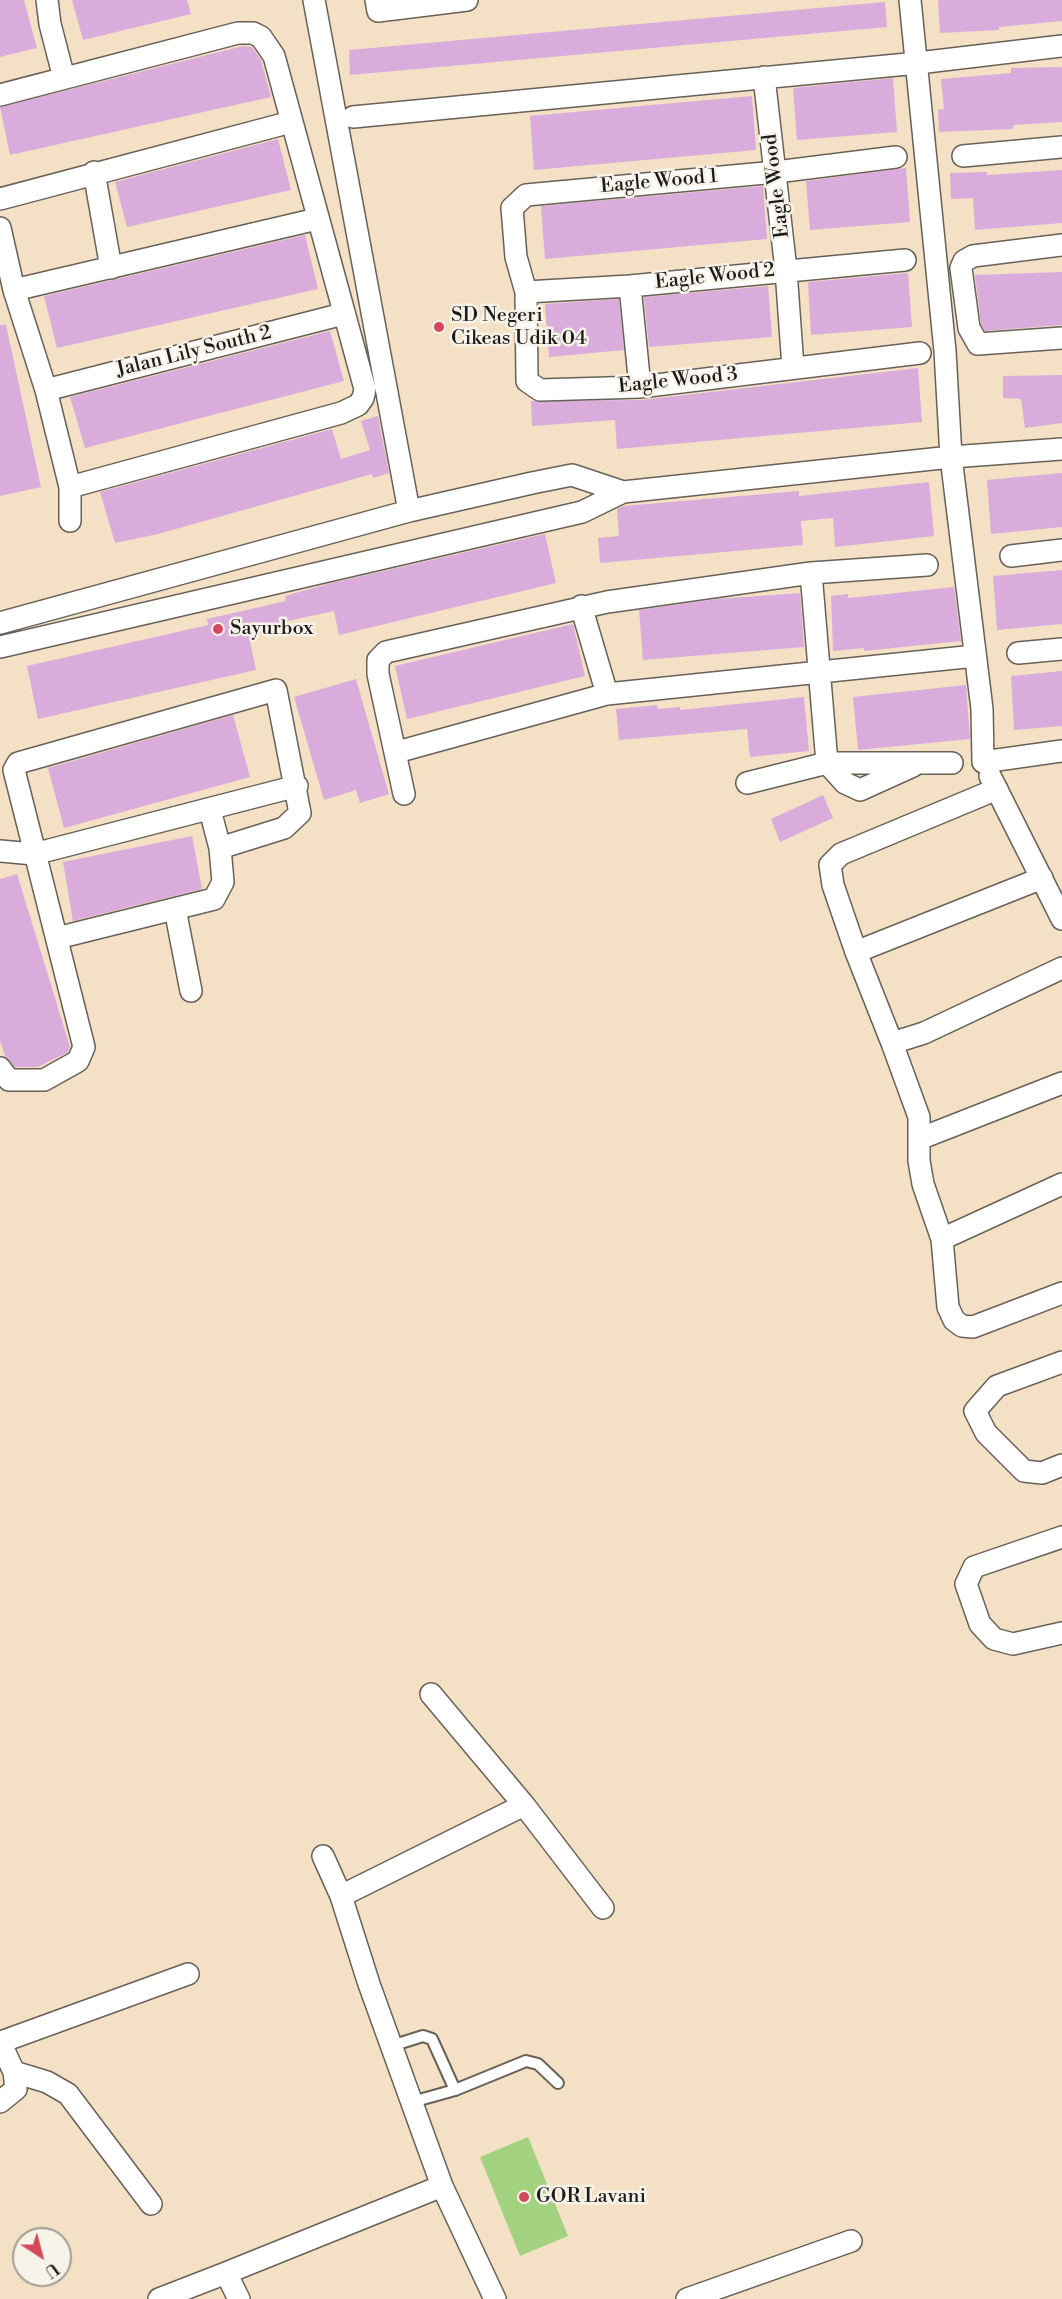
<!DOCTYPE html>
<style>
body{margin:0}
#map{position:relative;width:1062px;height:2299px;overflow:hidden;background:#f3e0c5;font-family:"Libre Bodoni",serif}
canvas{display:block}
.north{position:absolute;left:12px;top:2227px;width:60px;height:60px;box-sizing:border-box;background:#f7f3e8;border:2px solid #9f9d96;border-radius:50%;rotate:144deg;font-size:16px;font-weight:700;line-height:24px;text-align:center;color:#1c1c1c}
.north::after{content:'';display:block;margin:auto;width:21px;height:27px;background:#d1495b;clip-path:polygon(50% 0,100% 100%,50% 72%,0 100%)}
</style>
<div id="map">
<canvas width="1062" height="2299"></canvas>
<div class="north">U</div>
</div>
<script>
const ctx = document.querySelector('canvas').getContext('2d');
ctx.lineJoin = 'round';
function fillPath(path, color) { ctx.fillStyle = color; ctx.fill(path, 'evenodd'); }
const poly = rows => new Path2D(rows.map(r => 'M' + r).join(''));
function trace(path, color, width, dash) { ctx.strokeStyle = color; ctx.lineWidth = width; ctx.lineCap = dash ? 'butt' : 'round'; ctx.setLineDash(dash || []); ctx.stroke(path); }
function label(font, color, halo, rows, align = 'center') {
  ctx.font = font + ' "Libre Bodoni",serif'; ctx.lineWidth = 5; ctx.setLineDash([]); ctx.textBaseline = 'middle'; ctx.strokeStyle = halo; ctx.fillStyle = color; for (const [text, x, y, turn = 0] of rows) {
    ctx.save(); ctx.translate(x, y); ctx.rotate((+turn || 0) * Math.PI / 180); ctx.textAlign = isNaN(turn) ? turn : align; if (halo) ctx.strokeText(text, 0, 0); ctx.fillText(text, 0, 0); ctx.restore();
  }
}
fillPath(poly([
 [528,2137,568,2236,520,2256,480,2157]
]), '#a2d280');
fillPath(poly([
 [0,0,24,0,37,48,0,57],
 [72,0,187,0,191,14,83,40],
 [938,0,1062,0,1062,21,999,27,999,30,940,33],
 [885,2,887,27,350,75,349,50],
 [243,46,252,47,261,60,271,97,10,155,0,107],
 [1062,67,1062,122,1013,125,1013,129,939,132,938,110,944,109,941,79,1011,73,1011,68],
 [893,78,897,132,797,140,793,88],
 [752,96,756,150,534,170,530,116],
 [278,139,291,190,127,227,115,182],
 [906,168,910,222,810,230,806,181],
 [1062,170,1062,223,975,230,973,198,951,199,950,173,987,172,987,175],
 [763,186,767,239,545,259,541,206],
 [305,235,318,289,57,348,44,296],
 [1062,272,1062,325,985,331,981,324,975,275],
 [908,273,912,327,811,335,808,282],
 [768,286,772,337,649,347,644,297],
 [619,299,624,350,549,357,545,304],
 [0,325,6,325,41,487,0,496],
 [330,331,344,381,85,448,70,397],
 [918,368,922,422,617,449,615,420,532,426,531,401,642,400],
 [1062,375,1062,423,1025,428,1021,399,1003,398,1003,376],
 [378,416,389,473,373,478,372,474,158,534,115,543,100,492,332,429,341,459,370,450,361,421],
 [1062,473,1062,527,991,534,987,480],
 [929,482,934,536,835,547,833,518,801,521,803,545,600,563,598,538,619,536,617,509,624,506,799,491,799,496],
 [545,534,556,583,339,635,334,611,288,621,288,626,249,636,256,670,38,719,27,666,208,625,207,619,286,601,285,596,327,584],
 [1062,570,1062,624,997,630,993,576],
 [954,587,961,641,864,651,864,648,833,651,831,596,848,594,848,598],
 [800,593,804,647,643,660,639,610,717,599],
 [573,624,585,676,407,719,395,666],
 [1062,671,1062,726,1014,730,1011,676],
 [356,679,389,794,360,803,356,790,324,800,294,697],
 [966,685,970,739,858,750,853,697],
 [804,697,809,751,750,757,747,729,619,740,616,709,657,705,658,709,680,707,680,710],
 [233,715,250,777,64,828,48,768],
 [823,795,833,818,780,842,771,819],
 [192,836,202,889,73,921,63,862],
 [17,874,70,1047,68,1052,38,1067,15,1067,5,1056,0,1040,0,879]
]), '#daacdc');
const service = poly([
 [391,2046,423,2036,432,2039,455,2090],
 [412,2102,455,2090,526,2061,538,2064,558,2083]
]);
const minor = poly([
 [47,0,50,24,64,78],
 [314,0,409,511],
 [376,0,378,11,467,0],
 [910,0,945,351,951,457,982,709,983,762,1062,751],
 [764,77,786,270,793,368],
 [0,95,238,33,253,33,261,37,274,56,365,389,363,398,358,405,341,413,70,487],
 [353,117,918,63,1062,46],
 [963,156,1062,147],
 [896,157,776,172,526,195,512,208,516,257,526,292,527,381,540,390,640,387,920,353],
 [94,172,111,268],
 [0,199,291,122],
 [0,228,14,290,46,390,70,487,70,521],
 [1062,245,973,256,964,261,961,268,969,328,978,344,1062,338],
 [630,286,640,387],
 [14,290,317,219],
 [526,292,630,286,905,260],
 [46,390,343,314],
 [1011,556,1062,550],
 [581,606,607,694],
 [0,623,409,511,532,483,572,475,623,492],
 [0,647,582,512,623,492,951,457,1062,449],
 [1018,653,1062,649],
 [397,752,607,694,975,656],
 [827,763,952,763],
 [827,763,845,783,860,790,913,766],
 [990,776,1062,919],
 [747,783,827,763,811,573],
 [404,794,378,674,378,660,386,652,607,602,811,573,927,565],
 [0,851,34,854,297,786],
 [175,909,191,991],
 [57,938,214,899,223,882,220,848,210,810],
 [856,952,1042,878],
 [1062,968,924,1033,892,1043,919,1117,919,1161,923,1184,942,1239,948,1307,954,1320,962,1326,973,1327,1062,1293],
 [892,1043,856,952,833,885,830,865,841,854,997,789],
 [0,1068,9,1080,44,1080,78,1061,84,1047,14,770,18,763,276,690,300,813,284,828,220,848],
 [919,1139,1062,1083],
 [942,1239,1062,1184],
 [1062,1362,997,1386,975,1411,986,1433,1024,1471,1042,1473,1062,1465],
 [1062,1537,974,1567,966,1584,980,1624,994,1639,1013,1644,1062,1633],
 [431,1694,524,1805],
 [323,1856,341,1896,369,1984,442,2186,495,2299],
 [341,1896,524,1805,603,1908],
 [0,2042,14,2072,16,2089,0,2102],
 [1,2042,188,1974],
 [14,2072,47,2082,68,2094,151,2204],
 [159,2299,226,2273],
 [239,2299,226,2273,442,2186],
 [687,2299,851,2241]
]);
trace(service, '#676157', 14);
trace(minor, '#676157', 24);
trace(service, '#fff', 10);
trace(minor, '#fff', 21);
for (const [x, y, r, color] of [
 [439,327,6,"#d1495b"],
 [218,629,6,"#d1495b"],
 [524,2197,6,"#d1495b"]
]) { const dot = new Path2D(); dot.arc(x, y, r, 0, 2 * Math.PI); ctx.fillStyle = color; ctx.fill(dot); trace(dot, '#f7f3e8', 2); }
label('20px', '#1c1c1c', '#f7f3e8', [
 ["Eagle Wood 1",659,182,-5],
 ["Eagle Wood",777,186,-97],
 ["Eagle Wood 2",715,277,-6],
 ["Jalan Lily South 2",194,352,-14],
 ["Eagle Wood 3",678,381,-6]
]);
label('20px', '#1c1c1c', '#f7f3e8', [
 ["SD Negeri",451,316],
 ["Cikeas Udik 04",451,339],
 ["Sayurbox",230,629],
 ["GOR Lavani",536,2197]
], 'left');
</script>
